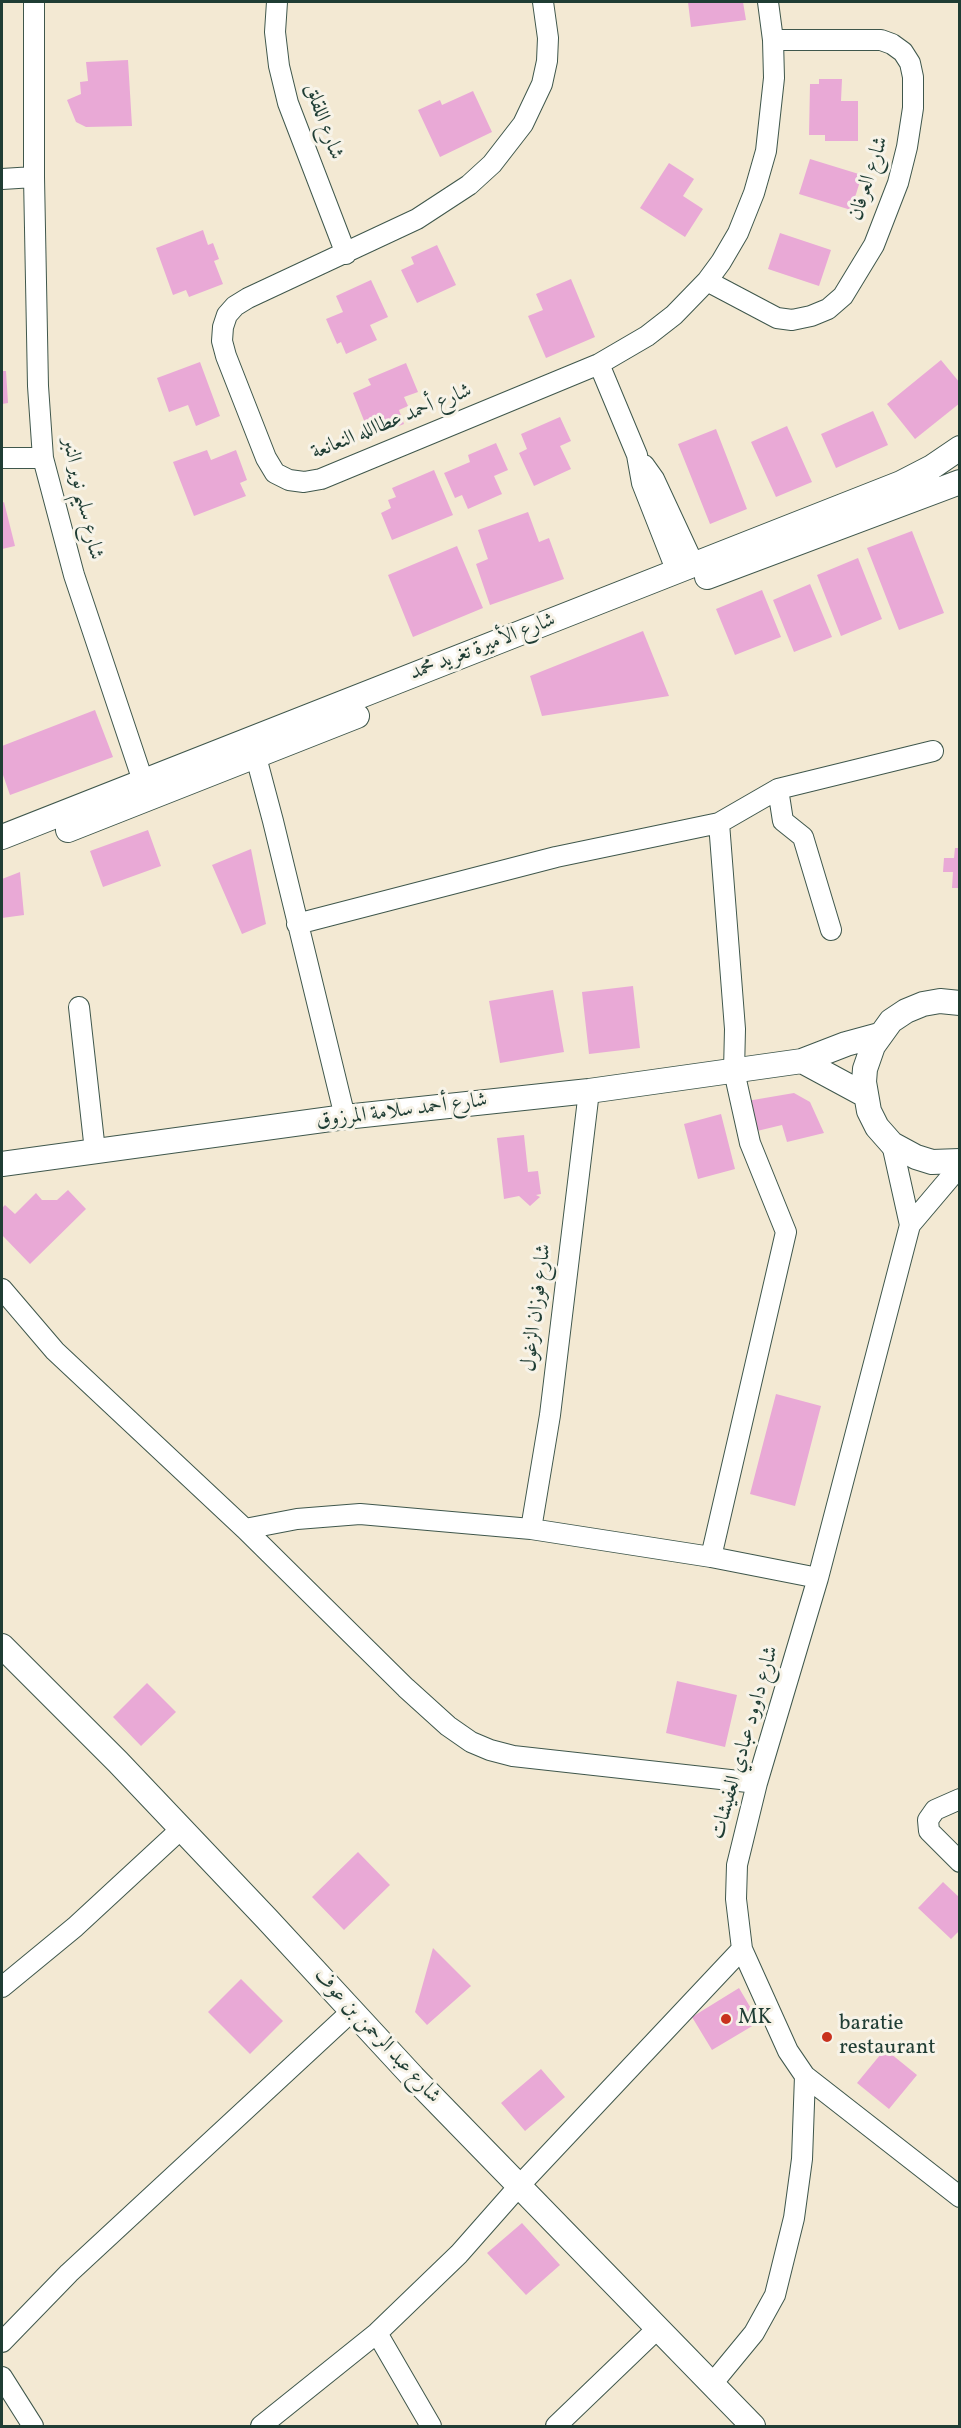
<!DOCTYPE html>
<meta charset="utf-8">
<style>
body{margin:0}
#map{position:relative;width:961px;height:2428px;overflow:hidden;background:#f3e9d3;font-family:Vollkorn,serif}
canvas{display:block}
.frame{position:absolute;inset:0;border:3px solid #1f3d34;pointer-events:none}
</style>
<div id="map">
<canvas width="961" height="2428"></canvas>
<div class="frame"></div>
</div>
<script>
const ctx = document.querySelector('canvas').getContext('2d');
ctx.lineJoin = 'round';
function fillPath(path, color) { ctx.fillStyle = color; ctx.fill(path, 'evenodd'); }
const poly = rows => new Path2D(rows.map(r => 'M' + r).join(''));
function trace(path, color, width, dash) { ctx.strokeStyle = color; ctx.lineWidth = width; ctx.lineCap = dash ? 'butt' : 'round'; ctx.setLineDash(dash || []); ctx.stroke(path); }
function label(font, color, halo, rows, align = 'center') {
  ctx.font = font + ' Vollkorn,Amiri,serif'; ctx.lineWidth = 6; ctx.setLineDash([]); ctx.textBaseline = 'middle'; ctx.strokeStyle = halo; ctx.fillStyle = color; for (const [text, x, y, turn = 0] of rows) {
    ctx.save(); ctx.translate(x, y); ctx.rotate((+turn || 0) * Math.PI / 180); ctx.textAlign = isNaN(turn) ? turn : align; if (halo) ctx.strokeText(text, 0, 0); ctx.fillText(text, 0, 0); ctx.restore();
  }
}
fillPath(poly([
 [688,2,743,2,746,20,691,27],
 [128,60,132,126,86,127,76,122,67,100,81,94,80,82,88,81,86,62],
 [819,79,842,79,841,101,858,101,858,141,825,141,825,135,809,135,810,84,819,84],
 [473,91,492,132,440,157,418,110,440,100,442,105],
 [810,159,862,175,851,210,799,194],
 [669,163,694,179,683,196,703,209,685,237,640,208],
 [203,230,208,245,213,243,219,259,214,261,223,284,189,297,186,290,173,295,156,248],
 [780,233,831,250,819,286,768,269],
 [437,245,456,285,417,303,401,270,414,264,411,257],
 [571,279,595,337,546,358,528,316,543,310,536,294],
 [371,280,388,317,370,325,377,340,346,354,341,342,337,344,326,319,343,312,336,296],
 [941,360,960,383,960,403,915,439,887,404],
 [200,362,220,416,196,426,188,405,169,412,157,378],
 [406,363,418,392,404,397,408,406,399,410,404,424,383,432,382,428,369,433,353,393,371,385,368,379],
 [2,371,6,371,8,403,2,404],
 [873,411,888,445,836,468,821,434],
 [560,417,571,441,560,446,571,469,534,486,519,453,527,449,521,434],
 [787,426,812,482,776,497,751,442],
 [716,429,747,509,710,524,678,444],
 [496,443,508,470,494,476,502,494,468,509,462,495,455,498,444,473,470,462,468,455],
 [207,450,211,460,236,450,247,480,240,483,246,496,194,516,173,462],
 [434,470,453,515,392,540,381,513,391,508,388,500,396,497,392,488],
 [4,502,15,546,2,549,2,503],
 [528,512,539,542,549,538,564,579,490,605,476,564,488,559,478,530],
 [912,531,944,613,899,630,867,548],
 [457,546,483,608,413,637,388,575],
 [858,558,882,619,841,636,817,575],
 [810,584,832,637,794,652,773,600],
 [762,590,781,637,735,655,716,609],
 [643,631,669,696,542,716,530,676],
 [95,710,113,757,10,795,2,772,2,746],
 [148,830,161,866,103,887,90,851],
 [955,848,960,848,960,888,952,888,953,872,943,872,944,858,954,858],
 [251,849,266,924,242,934,212,865],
 [20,872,24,915,2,918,2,879],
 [633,986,640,1048,589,1054,582,992],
 [553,990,564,1052,500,1063,489,1001],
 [794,1093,810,1102,824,1133,787,1142,782,1125,757,1131,747,1101],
 [721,1114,735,1169,698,1179,684,1124],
 [524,1135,528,1172,538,1171,541,1194,536,1195,540,1197,530,1206,519,1196,504,1199,497,1138],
 [68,1190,86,1209,30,1264,2,1235,2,1208,5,1205,15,1214,36,1193,42,1200,57,1200],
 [776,1394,821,1406,795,1506,750,1494],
 [677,1681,737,1695,725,1747,666,1733],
 [147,1683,176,1712,141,1746,113,1717],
 [358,1852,390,1885,344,1930,312,1897],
 [943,1882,960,1898,960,1930,951,1939,918,1908],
 [433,1948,471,1986,427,2025,415,2012],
 [241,1979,283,2021,250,2054,208,2012],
 [739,1988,759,2022,712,2050,692,2017],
 [885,2049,917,2075,889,2109,857,2083],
 [541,2069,565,2097,525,2131,501,2103],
 [522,2223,560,2265,526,2295,487,2253]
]), '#e9a9d6');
const minor = poly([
 [34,2,34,177,38,386,43,458,74,575,143,781],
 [277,2,275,32,279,66,288,103,346,254],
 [543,2,548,38,547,61,542,84,523,124,492,164,469,185,417,219,248,298,235,306,227,315,223,327,222,341,226,356,266,458,275,473,289,480,304,482,321,479,599,364,647,336,674,315,707,281,721,262,738,233,754,193,766,151,774,78,773,40,768,2],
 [2,179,34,177],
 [707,281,777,318,792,320,811,316,828,309,843,296,874,245,898,183,907,147,913,108,913,77,910,63,903,52,892,44,881,40,773,40],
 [599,364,637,455,642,483,677,572],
 [2,458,43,458],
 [644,465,654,479,694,565],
 [256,757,273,821,345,1117],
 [778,789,783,821,803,837,831,930],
 [297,924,556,857,719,823,778,789,933,751],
 [79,1007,95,1151],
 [892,1144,910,1225,818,1578,757,1783,737,1865,736,1899,742,1949,788,2051,805,2076,960,2197],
 [910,1225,960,1166],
 [2,1289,55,1351,245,1529,406,1688,448,1726,471,1742,490,1750,513,1756,757,1783],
 [245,1529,297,1519,360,1514,531,1529,711,1557,818,1578],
 [531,1529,550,1415,589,1091],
 [711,1557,786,1232,750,1143,734,1071,735,1029,719,823],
 [960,1799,935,1810,928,1820,929,1831,960,1862],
 [2,1987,75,1927,180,1830],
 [377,2333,431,2426],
 [2,2342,69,2273,352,2011],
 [2,2377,33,2426],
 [712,2384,754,2333,775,2295,794,2218,802,2159,805,2076],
 [261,2426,377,2333,459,2254,519,2186,742,1949],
 [556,2426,657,2329]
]);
const tertiary = poly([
 [707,577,960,482],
 [68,830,357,716],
 [2,837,901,483,932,467,960,448],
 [960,1003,940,1001,923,1004,906,1011,891,1021,873,1046,865,1069,864,1082,869,1111,877,1127,892,1144,916,1157,932,1162,960,1161],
 [802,1061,865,1095],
 [2,1164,345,1117,589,1091,802,1061,846,1044,879,1035],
 [2,1646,118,1762,267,1919,413,2077,753,2426]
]);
trace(minor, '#3f574c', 22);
trace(tertiary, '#3f574c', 26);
trace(minor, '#fff', 20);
trace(tertiary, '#fff', 24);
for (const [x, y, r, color] of [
 [726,2019,6,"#c8321e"],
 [827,2037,6,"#c8321e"]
]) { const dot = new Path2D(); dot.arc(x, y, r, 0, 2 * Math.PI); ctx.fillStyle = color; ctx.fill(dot); trace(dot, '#f7f3e8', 2); }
label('21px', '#1f3d34', '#f7f3e8', [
 ["شارع اللقلق",322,122,70],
 ["شارع العرفان",870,179,-72],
 ["شارع أحمد عطاالله النعانعة",392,423,-22],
 ["شارع سليم نوير النبر",81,499,77],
 ["شارع الأميرة تغريد محمد",483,648,-21],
 ["شارع أحمد سلامة المرزوق",402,1112,-7],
 ["شارع فوزان الزغول",538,1308,-83],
 ["شارع داوود عبادي العفيشات",746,1743,-74],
 ["شارع عبد الرحمن بن عوف",376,2037,47]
]);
label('21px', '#1f3d34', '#f7f3e8', [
 ["MK",738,2019],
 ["baratie",839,2025],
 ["restaurant",839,2049]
], 'left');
</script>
